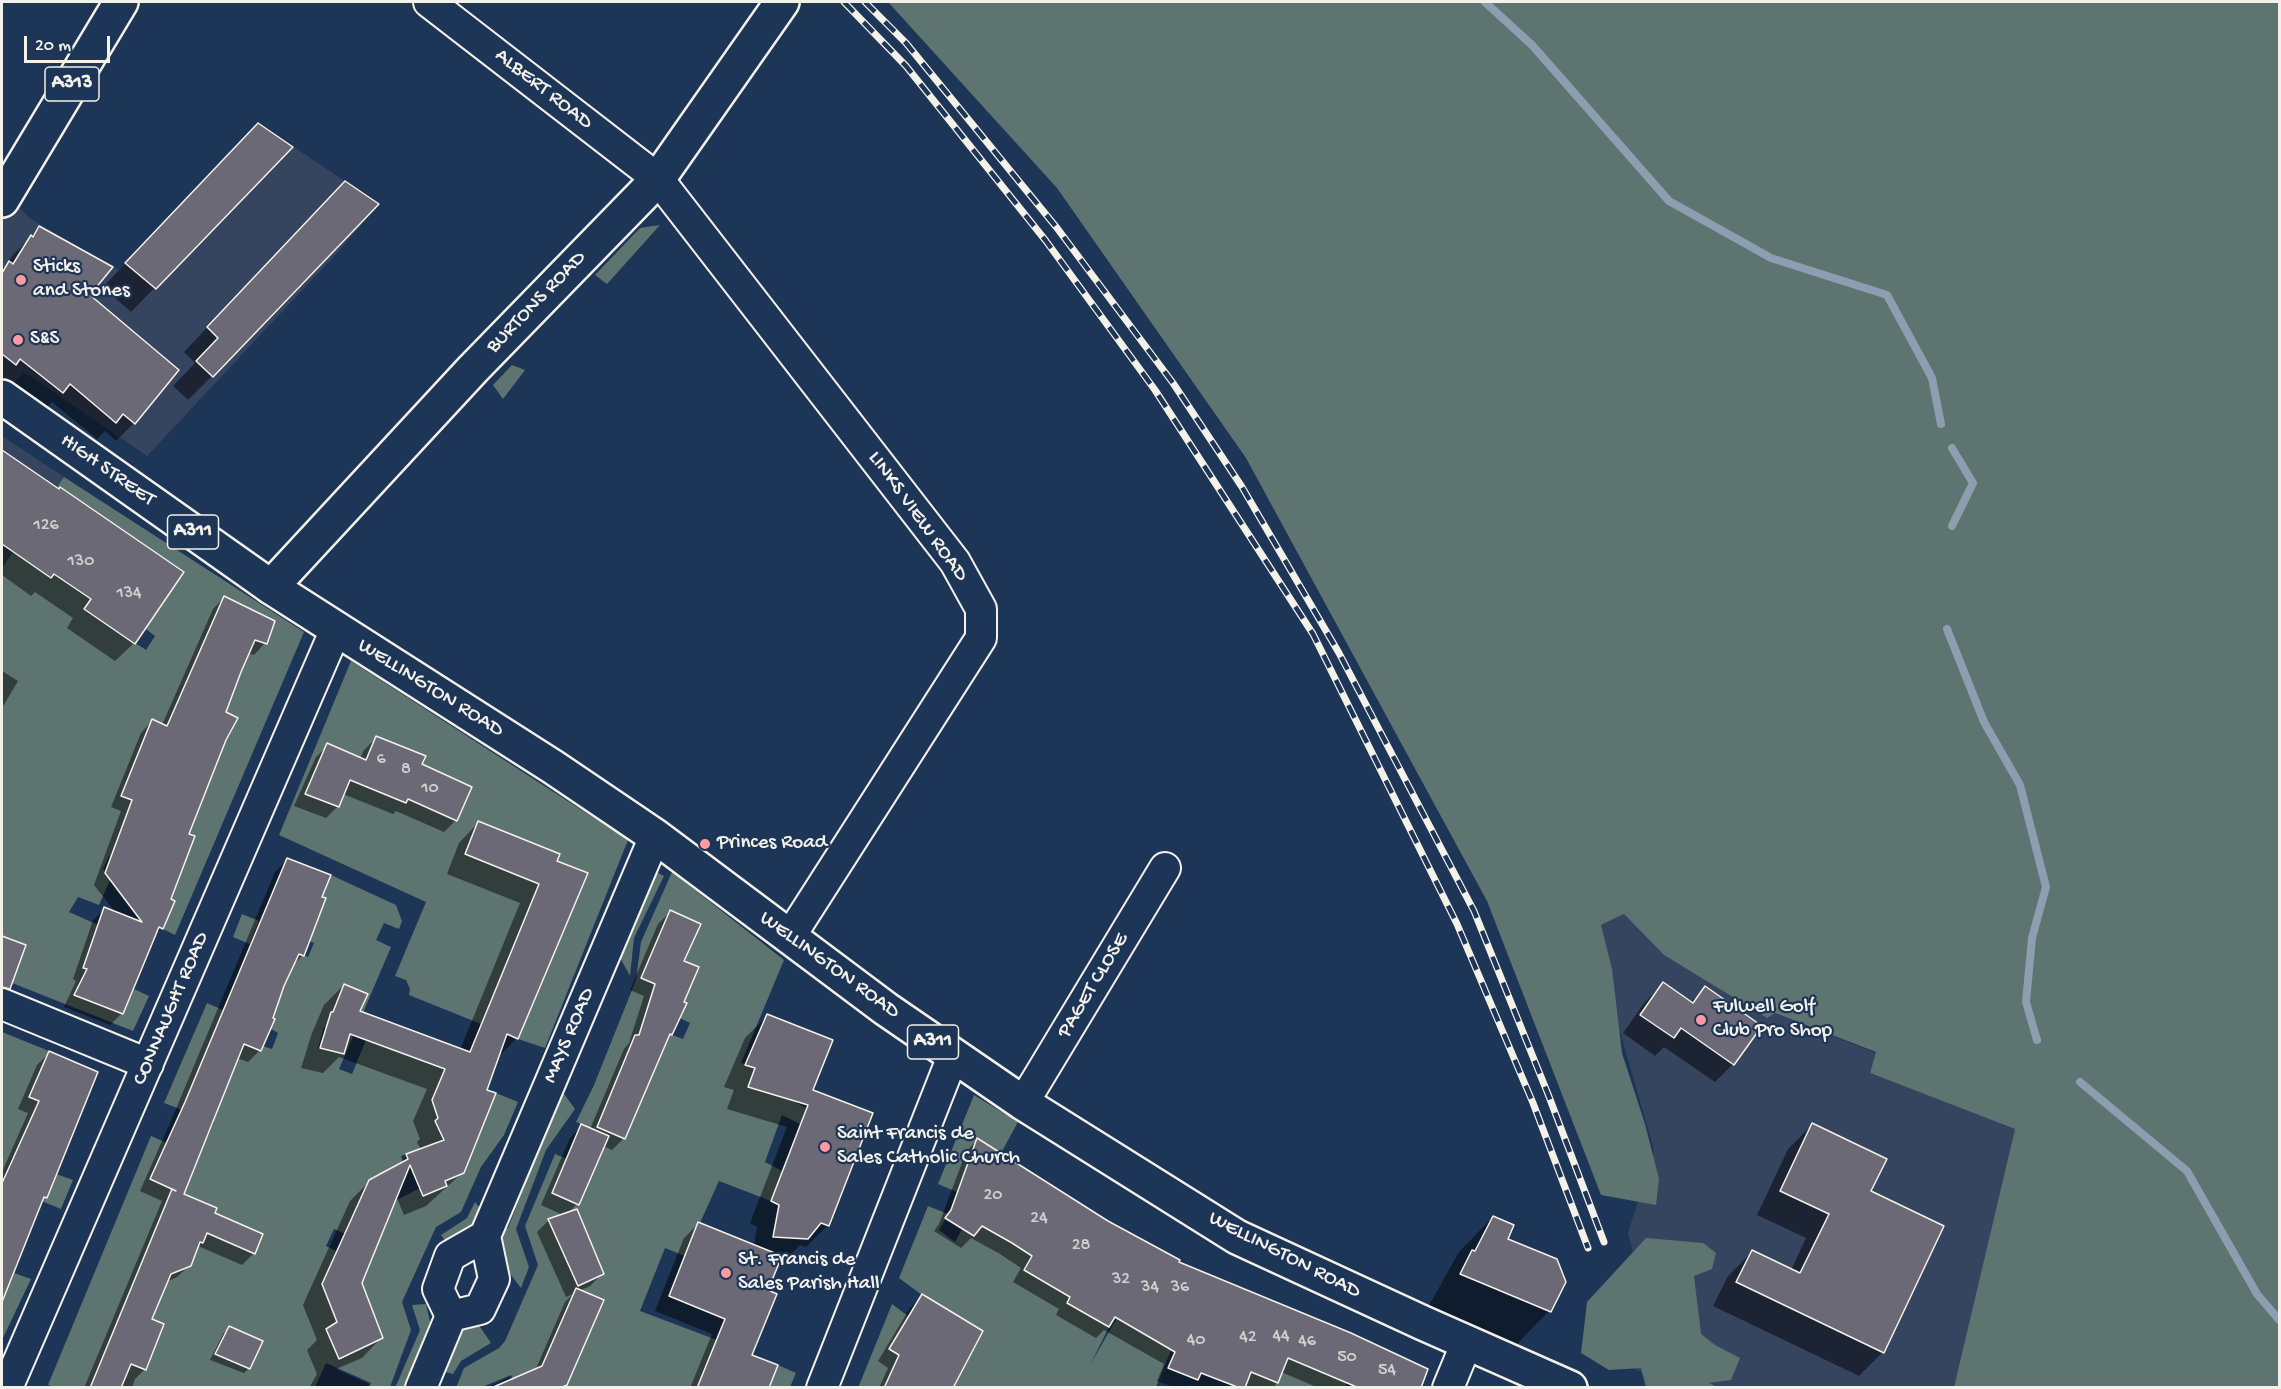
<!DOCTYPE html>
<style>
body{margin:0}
#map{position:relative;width:2281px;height:1389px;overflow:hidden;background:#1d3557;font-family:"Gochi Hand",sans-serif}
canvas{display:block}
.frame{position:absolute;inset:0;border:3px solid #f4f1e8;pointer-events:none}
.scale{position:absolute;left:24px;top:36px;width:86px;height:27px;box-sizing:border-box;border:3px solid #f4f1e8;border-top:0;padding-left:8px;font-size:18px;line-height:21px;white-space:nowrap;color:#f4f1e8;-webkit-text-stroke:4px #1d3557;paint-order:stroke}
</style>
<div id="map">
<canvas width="2281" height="1389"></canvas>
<div class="frame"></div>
<div class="scale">20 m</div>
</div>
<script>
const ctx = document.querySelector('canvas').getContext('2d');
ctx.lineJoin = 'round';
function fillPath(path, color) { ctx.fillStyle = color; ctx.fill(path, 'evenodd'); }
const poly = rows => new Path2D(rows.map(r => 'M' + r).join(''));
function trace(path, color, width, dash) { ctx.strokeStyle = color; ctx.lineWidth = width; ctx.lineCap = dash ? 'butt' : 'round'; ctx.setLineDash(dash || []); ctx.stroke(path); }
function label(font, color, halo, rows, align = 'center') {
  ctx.font = font + ' "Gochi Hand",sans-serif'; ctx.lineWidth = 4.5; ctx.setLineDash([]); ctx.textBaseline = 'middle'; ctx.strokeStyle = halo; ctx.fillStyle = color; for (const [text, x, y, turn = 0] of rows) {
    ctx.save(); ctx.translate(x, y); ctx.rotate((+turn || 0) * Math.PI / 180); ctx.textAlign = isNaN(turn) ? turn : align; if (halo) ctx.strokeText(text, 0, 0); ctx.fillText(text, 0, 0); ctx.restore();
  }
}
fillPath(poly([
 [258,123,379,204,338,252,147,456,24,372,2,395,2,188,29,218,119,270],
 [2,436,64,477,2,568],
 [1624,914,1664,955,1767,1018,1774,1013,1876,1053,1870,1073,2015,1129,1954,1387,1670,1387,1603,1353,1638,1272,1628,1233,1654,1150,1591,930]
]), '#354560');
fillPath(poly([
 [888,2,2279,2,2279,1387,1954,1387,2015,1129,1870,1073,1876,1052,1775,1013,1767,1018,1664,955,1624,914,1601,925,1612,969,1622,1053,1645,1124,1659,1179,1656,1205,1601,1195,1487,901,1246,458,1057,188],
 [660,225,607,284,595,275,640,228],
 [512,365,525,370,503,399,493,385],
 [64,477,304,632,175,935,163,929,175,901,150,890,154,875,109,856,103,869,110,880,99,905,78,897,69,912,105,928,92,943,83,967,87,969,75,995,123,1014,134,989,149,996,133,1031,2,979,2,568],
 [143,544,184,572,163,603,142,626,155,636,146,650,105,623],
 [152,719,222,749,193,824,136,758],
 [139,813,194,836,112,855,121,829],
 [351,661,628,840,545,1048,518,1039,588,873,557,861,560,854,539,884,481,1024,409,995,410,989,406,980,395,976,426,902,279,835],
 [376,736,425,756,406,803,383,794,361,773],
 [427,766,472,787,457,821,412,801],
 [654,871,664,876,634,938,630,976,616,950],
 [672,872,784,960,741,1063,755,1068,748,1087,789,1099,806,1108,800,1124,782,1115,765,1162,782,1171,771,1201,719,1181,685,1256,665,1248,640,1311,717,1340,710,1381,696,1388,560,1387,550,1363,513,1379,511,1375,482,1387,456,1388,464,1368,499,1348,505,1341,538,1265,525,1226,555,1154,567,1159,552,1193,578,1204,608,1136,576,1122,594,1085,636,980,641,942],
 [669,910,700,924,684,961,699,967,693,982,677,976,670,990,641,978,663,935,660,932],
 [656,991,680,1018,690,1023,683,1039,670,1034,625,1139,639,1035],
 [577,1209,604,1274,578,1286,549,1219],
 [331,875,396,905,402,921,399,929,384,923,376,940,391,947,339,1069,352,1074,366,1040,450,1071,432,1100,445,1132,439,1146,469,1160,496,1093,518,1102,504,1135,481,1167,461,1212,436,1227,402,1302,411,1330,390,1387,369,1387,371,1383,326,1363,315,1387,121,1388,131,1364,147,1370,164,1324,152,1319,175,1263,195,1240,203,1243,217,1208,183,1193,214,1122,164,1103,207,1003,223,1010,215,1032,261,1051,263,1046,272,1049,278,1033,271,1029,264,1015,279,998,284,986,288,975,287,960,233,937,242,914,259,921,250,943,292,961,296,952,308,957,314,943,298,936,325,898,322,897],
 [344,984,368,994,359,1014,336,1005],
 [324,1027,350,1034,344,1054,318,1048],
 [212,1038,242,1050,226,1087,184,1105],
 [415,1151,454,1161,459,1175,445,1181,447,1187,424,1196,420,1188,385,1206,403,1162,401,1156],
 [361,1200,391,1212,365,1275,330,1266,336,1251,326,1246,334,1229,346,1234],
 [229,1326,262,1342,250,1368,215,1354],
 [2,1032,49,1051,30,1097,39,1101,18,1159,12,1157,2,1181,46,1198,56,1174,73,1180,61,1209,2,1185],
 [562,1091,575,1109,546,1150,516,1229,529,1267,521,1288,504,1266,494,1235,508,1228,528,1177,521,1168,535,1153,553,1117],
 [974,1095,1018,1122,1001,1153,977,1138,957,1192,938,1184],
 [151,1136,167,1143,173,1189,90,1387,54,1387,48,1385],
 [475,1202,483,1212,475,1229,448,1245,441,1235,467,1218],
 [928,1206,948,1214,939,1230,955,1242,962,1229,974,1236,982,1226,1077,1283,1067,1303,1109,1327,1090,1365,1118,1316,1188,1308,1156,1387,957,1388,950,1384,858,1388,892,1304,908,1316,889,1349,933,1374,983,1331,922,1295,899,1278],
 [1646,1238,1703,1243,1716,1253,1712,1269,1694,1276,1701,1334,1715,1345,1740,1358,1731,1380,1709,1383,1717,1387,1646,1387,1641,1368,1609,1370,1581,1353,1587,1302],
 [14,1273,31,1279,2,1340,2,1303],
 [426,1304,431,1326,404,1387,395,1388,420,1330,412,1305],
 [478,1324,491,1343,461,1361,453,1374,438,1370,457,1329],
 [1288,1358,1347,1383,1345,1388,1245,1388,1251,1372,1278,1383],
 [778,1365,796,1373,790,1387,769,1388]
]), '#5d7470');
fillPath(poly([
 [291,147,131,312,103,287,234,149],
 [321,207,212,376,188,400,173,386,195,363,184,352],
 [40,228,88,295,177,370,134,423,116,441,105,431,97,439,52,402,44,410,2,377,2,270,13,255],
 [2,452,182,572,134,643,115,661,67,628,73,618,35,592,31,596,2,575],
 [225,597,265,643,254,655,248,653,225,713,187,834,162,928,154,936,122,1013,110,1025,64,1007,76,981,73,979,93,920,105,909,116,913,94,885,121,811,111,807,141,733,152,721,162,725,213,609],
 [2,671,18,681,2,708],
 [376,738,420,765,456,820,444,832,396,811,393,814,343,794,338,806,326,818,294,806,316,757,328,745,360,759,364,750],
 [478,823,558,855,517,1038,497,1058,485,1090,463,1172,426,1206,404,1215,396,1196,360,1283,381,1338,362,1358,336,1369,369,1384,368,1388,309,1388,317,1374,307,1350,317,1340,303,1305,350,1201,370,1181,393,1169,407,1156,421,1150,417,1142,420,1139,413,1121,427,1089,339,1057,323,1073,301,1068,312,1033,324,1005,344,985,358,1011,460,1050,520,903,447,874,459,843],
 [287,860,303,955,291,967,260,1050,248,1062,237,1058,183,1195,213,1214,254,1253,242,1265,198,1246,190,1265,177,1277,166,1282,150,1319,145,1369,135,1379,132,1388,84,1388,162,1201,140,1191,173,1116,275,872],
 [670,912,682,961,671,1034,667,1038,624,1138,612,1150,603,1146,577,1204,567,1214,602,1274,590,1286,579,1291,565,1384,562,1388,486,1388,510,1377,512,1380,535,1371,565,1302,573,1294,566,1297,537,1232,549,1220,563,1215,541,1205,570,1138,582,1126,590,1129,624,1049,629,1043,644,996,630,990,658,924],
 [2,937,24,946,12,978,2,988],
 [1663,984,1690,1003,1705,988,1760,1026,1733,1064,1715,1082,1664,1047,1655,1056,1623,1033,1645,1002],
 [767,1016,812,1091,828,1225,806,1247,800,1245,785,1260,779,1260,766,1291,750,1356,768,1388,690,1388,712,1334,655,1311,684,1238,699,1223,754,1246,757,1227,750,1223,787,1127,727,1109,734,1090,724,1087,745,1038],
 [49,1053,96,1073,2,1299,2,1172,28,1113,18,1109,37,1065],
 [1812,1125,1869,1192,1883,1352,1859,1376,1713,1306,1728,1276,1752,1252,1791,1270,1806,1238,1757,1215,1788,1149],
 [977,1140,1107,1222,1177,1263,1419,1388,1319,1388,1281,1372,1274,1388,1197,1388,1191,1385,1188,1388,1176,1388,1157,1381,1164,1364,1104,1330,1096,1338,1056,1315,1059,1309,1013,1282,1021,1268,1000,1254,971,1238,961,1248,934,1231,939,1224,966,1152],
 [1493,1217,1549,1311,1515,1346,1427,1309,1459,1252],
 [922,1296,942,1388,879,1388,888,1368,878,1361,910,1308],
 [229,1328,249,1368,244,1373,210,1360,223,1334]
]), '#0007');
trace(poly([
 [1485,2,1532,45,1669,201,1771,258,1887,295,1932,378,1941,424],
 [1952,448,1973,483,1952,526],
 [1947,629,1984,722,2020,785,2046,887,2032,938,2026,1002,2037,1040],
 [2080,1082,2187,1171,2257,1294,2280,1321]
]), '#8d9eb1', 8);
const building = poly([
 [258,123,293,147,156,289,125,263,258,123],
 [345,181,379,204,213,377,196,361,218,338,207,327,345,181],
 [39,226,113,267,90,295,179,370,135,424,123,414,116,423,70,384,63,393,20,359,16,365,2,354,2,273,9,261,13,264,31,235,33,237,39,226],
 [2,450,59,489,60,487,184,572,135,644,84,609,91,599,54,574,51,578,2,544,2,450],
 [224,596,275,621,267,644,255,640,241,672,226,712,238,718,226,740,189,834,195,836,171,899,175,901,163,929,159,927,123,1014,74,995,87,969,83,968,104,907,142,922,105,873,132,800,121,796,152,719,167,726,224,596],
 [376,736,426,756,422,764,472,787,457,821,408,799,406,803,350,780,339,807,305,794,327,743,366,760,376,736],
 [478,821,560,854,557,861,588,873,518,1039,507,1034,487,1090,496,1093,464,1173,445,1181,447,1186,423,1196,410,1165,362,1283,383,1338,339,1359,326,1329,337,1322,322,1284,369,1180,408,1159,406,1154,444,1140,435,1121,438,1118,432,1100,445,1069,350,1034,344,1054,320,1048,331,1012,333,1012,344,984,368,994,360,1011,470,1052,539,884,465,854,478,821],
 [287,858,331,875,322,897,326,898,304,956,299,954,284,986,273,1018,275,1019,261,1051,244,1044,184,1194,217,1208,215,1213,263,1234,255,1254,207,1233,203,1243,200,1242,191,1266,171,1274,152,1319,164,1324,146,1370,131,1364,121,1388,90,1388,172,1189,176,1191,150,1179,185,1102,287,858],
 [670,910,701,924,684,961,699,967,684,1002,687,1003,672,1035,670,1034,625,1139,597,1127,635,1035,639,1035,655,984,641,978,670,910],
 [2,936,26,945,10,989,2,987,2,936],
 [1663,982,1693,1003,1705,986,1762,1026,1734,1065,1681,1028,1674,1038,1640,1015,1663,982],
 [767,1014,833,1040,813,1090,873,1113,829,1226,821,1223,808,1239,773,1237,779,1205,771,1201,808,1105,748,1087,755,1068,745,1065,767,1014],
 [49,1051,98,1072,47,1198,44,1197,2,1302,2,1183,39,1101,29,1097,49,1051],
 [1812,1123,1887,1159,1871,1191,1944,1226,1884,1353,1736,1282,1752,1250,1800,1273,1829,1214,1780,1191,1812,1123],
 [581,1124,609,1136,579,1205,552,1193,581,1124],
 [977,1138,1108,1221,1180,1260,1179,1262,1351,1333,1428,1369,1421,1388,1359,1388,1288,1358,1278,1383,1251,1372,1245,1388,1240,1388,1201,1373,1198,1380,1168,1368,1175,1352,1115,1317,1109,1327,1067,1303,1070,1297,1024,1270,1032,1256,1012,1243,982,1226,974,1236,945,1218,951,1210,977,1138],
 [577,1209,604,1274,578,1286,548,1219,577,1209],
 [1493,1216,1514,1225,1508,1239,1557,1259,1566,1282,1551,1312,1460,1274,1472,1250,1475,1251,1493,1216],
 [698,1222,782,1256,768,1290,777,1294,752,1355,778,1365,769,1388,697,1388,725,1319,669,1296,698,1222],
 [576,1288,604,1300,567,1385,560,1388,491,1388,542,1366,576,1288],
 [922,1294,983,1331,953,1388,884,1388,899,1355,889,1349,922,1294],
 [229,1326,263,1341,250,1369,215,1354,229,1326]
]);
fillPath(building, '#6c6976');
trace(building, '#f4f1e8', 1.5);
const minor = poly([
 [429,2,658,179,955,562,981,609,981,638,789,938],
 [2,1004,148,1064],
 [1023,1103,1165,868],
 [451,1316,480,1309,494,1279,485,1236,655,836],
 [7,1388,336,629],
 [421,1388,451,1316,438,1289,450,1256,485,1236],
 [822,1388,953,1056],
 [1448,1388,1467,1342]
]);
const tertiary = poly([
 [271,587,473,369,658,179,782,2]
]);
const primary = poly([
 [2,200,121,2],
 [2,397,271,587,553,767,655,836,886,1009,1023,1103,1237,1237,1423,1323,1570,1388]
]);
trace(minor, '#f4f1e8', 34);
trace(tertiary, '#f4f1e8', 38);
trace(primary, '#f4f1e8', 38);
trace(minor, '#1d3557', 30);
trace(tertiary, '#1d3557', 33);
trace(primary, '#1d3557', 33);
const rail = poly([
 [844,2,906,66,1046,241,1155,390,1313,634,1457,924,1533,1103,1588,1248],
 [865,2,906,43,1057,228,1173,383,1242,487,1339,653,1474,911,1548,1094,1604,1242]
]);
trace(rail, '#f4f1e8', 7);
trace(rail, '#1d3557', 4.5, [14]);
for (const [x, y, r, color] of [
 [21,280,6,"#ff9aa2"],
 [18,340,6,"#ff9aa2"],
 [705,844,6,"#ff9aa2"],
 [1701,1020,6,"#ff9aa2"],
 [825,1147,6,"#ff9aa2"],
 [726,1273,6,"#ff9aa2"]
]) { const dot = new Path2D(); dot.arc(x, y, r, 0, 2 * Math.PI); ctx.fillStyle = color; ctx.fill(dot); trace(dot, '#1d3557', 2); }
label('18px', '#d2cfcc', null, [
 ["126",46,526],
 ["130",81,562],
 ["134",129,594],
 ["6",381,760],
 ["8",406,770],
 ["10",430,789],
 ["20",993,1196],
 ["24",1039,1219],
 ["28",1081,1246],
 ["32",1121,1280],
 ["34",1150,1288],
 ["36",1180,1288],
 ["44",1281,1337],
 ["42",1248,1338],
 ["40",1196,1341],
 ["46",1307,1342],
 ["50",1347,1358],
 ["54",1387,1371]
]);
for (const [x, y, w] of [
 [72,84,54],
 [193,532,51],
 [933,1042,51]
]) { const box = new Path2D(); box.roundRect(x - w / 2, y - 17, w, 34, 4.5); ctx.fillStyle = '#1d3557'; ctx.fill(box); trace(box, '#f4f1e8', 1.5); }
label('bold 20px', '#f4f1e8', null, [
 ["A313",72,84],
 ["A311",193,532],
 ["A311",933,1042]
]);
label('21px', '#f4f1e8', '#1d3557', [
 ["ALBERT ROAD",543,90,38],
 ["BURTONS ROAD",537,303,-46],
 ["HIGH STREET",107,471,35],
 ["LINKS VIEW ROAD",917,517,54],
 ["WELLINGTON ROAD",430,689,32],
 ["WELLINGTON ROAD",829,966,36],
 ["PAGET CLOSE",1094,986,-59],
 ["CONNAUGHT ROAD",172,1009,-67],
 ["MAYS ROAD",570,1036,-67],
 ["WELLINGTON ROAD",1284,1256,27]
]);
label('21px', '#f4f1e8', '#1d3557', [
 ["Sticks",33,268],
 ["and Stones",33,292],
 ["S&S",30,340],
 ["Princes Road",717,844],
 ["Fulwell Golf",1713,1008],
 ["Club Pro Shop",1713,1032],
 ["Saint Francis de",837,1135],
 ["Sales Catholic Church",837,1159],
 ["St. Francis de",738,1261],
 ["Sales Parish Hall",738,1285]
], 'left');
</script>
